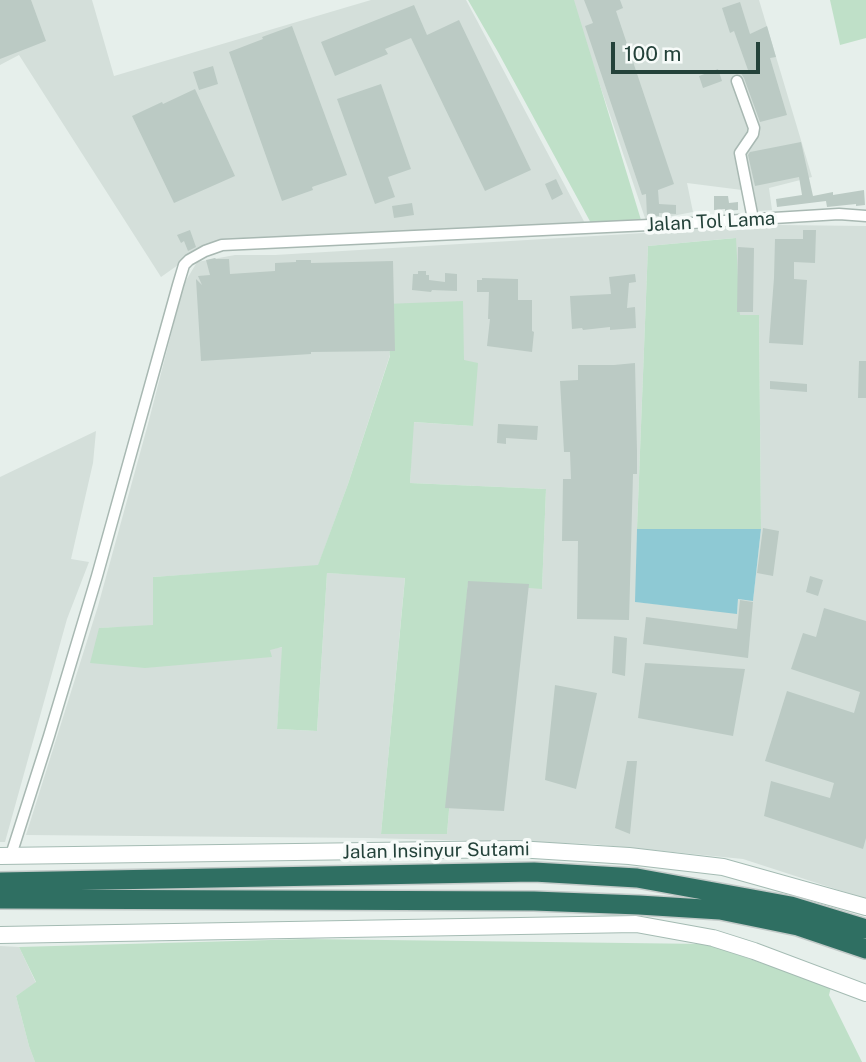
<!DOCTYPE html>
<style>
body{margin:0}
#map{position:relative;width:866px;height:1062px;overflow:hidden;background:#e6efeb;font-family:"Public Sans",sans-serif}
canvas{display:block}
.scale{position:absolute;left:611px;top:42px;width:149px;height:32px;box-sizing:border-box;border:4px solid #24423a;border-top:0;padding-left:9px;font-size:21px;line-height:24px;white-space:nowrap;color:#24423a;-webkit-text-stroke:5px #f7fbf9;paint-order:stroke}
</style>
<div id="map">
<canvas width="866" height="1062"></canvas>
<div class="scale">100 m</div>
</div>
<script>
const ctx = document.querySelector('canvas').getContext('2d');
ctx.lineJoin = 'round';
function fillPath(path, color) { ctx.fillStyle = color; ctx.fill(path, 'evenodd'); }
const poly = rows => new Path2D(rows.map(r => 'M' + r).join(''));
function trace(path, color, width, dash) { ctx.strokeStyle = color; ctx.lineWidth = width; ctx.lineCap = dash ? 'butt' : 'round'; ctx.setLineDash(dash || []); ctx.stroke(path); }
function label(font, color, halo, rows, align = 'center') {
  ctx.font = font + ' "Public Sans",sans-serif'; ctx.lineWidth = 7; ctx.setLineDash([]); ctx.textBaseline = 'middle'; ctx.strokeStyle = halo; ctx.fillStyle = color; for (const [text, x, y, turn = 0] of rows) {
    ctx.save(); ctx.translate(x, y); ctx.rotate((+turn || 0) * Math.PI / 180); ctx.textAlign = isNaN(turn) ? turn : align; if (halo) ctx.strokeText(text, 0, 0); ctx.fillText(text, 0, 0); ctx.restore();
  }
}
fillPath(poly([
 [0,0,92,0,114,76,371,0,466,0,587,227,202,248,161,277,19,55,0,65],
 [571,0,759,0,812,177,769,188,772,210,746,212,742,190,687,183,693,212,646,221],
 [779,225,866,226,866,899,743,859,592,844,369,838,26,835,98,606,148,424,184,284,197,262,235,255,275,255],
 [735,238,740,316,759,315,761,529,753,600,738,599,737,613,636,602,637,529,648,246],
 [386,304,464,360,473,426,413,422,410,483,546,489,542,588,468,583,447,834,381,834,405,577,327,573,317,731,277,729,283,647,269,649,271,656,99,628,153,626,153,577,318,566,348,484,390,355],
 [96,431,93,463,71,559,89,562,67,619,5,842,0,842,0,477],
 [0,946,19,947,36,983,16,996,29,1046,35,1062,0,1062]
]), '#d4dfda');
fillPath(poly([
 [468,0,574,0,641,220,592,225,498,52],
 [830,0,866,0,866,38,840,45],
 [736,238,740,315,759,315,761,529,637,529,648,246],
 [463,301,464,360,478,363,473,426,414,422,410,483,546,489,542,589,468,583,447,834,381,834,405,578,327,573,317,731,277,729,282,647,270,650,272,657,145,668,90,663,99,628,153,625,153,577,318,565,348,484,390,356,385,304],
 [306,939,707,944,831,987,829,995,862,1062,35,1062,29,1046,16,996,36,982,19,947]
]), '#bfe0c8');
fillPath(poly([
 [637,529,761,529,753,601,738,599,737,614,635,602]
]), '#8ec9d4');
fillPath(poly([
 [0,0,31,0,46,41,0,59],
 [584,0,620,0,623,8,616,11,674,184,658,190,659,204,676,205,676,214,659,213,659,216,647,216,646,194,642,195,585,26,593,23],
 [740,2,750,34,767,26,776,57,770,58,787,115,760,122,744,78,740,72,748,70,734,31,730,33,722,8],
 [414,5,427,35,459,20,531,170,485,191,411,38,385,49,388,54,335,76,321,42],
 [292,26,347,175,312,187,313,190,282,201,229,52,263,39,262,37],
 [213,66,218,84,199,90,193,72],
 [718,69,722,81,703,88,699,76],
 [381,84,411,169,388,177,395,197,375,204,337,99],
 [195,89,235,176,174,203,132,116,162,102,163,104],
 [801,142,813,196,833,192,833,195,864,190,865,205,856,206,856,204,827,207,826,201,777,207,776,199,802,195,799,177,755,186,748,155,750,152],
 [556,179,563,194,552,200,545,184],
 [714,196,728,196,729,203,738,202,738,210,725,211,725,209,714,210],
 [412,203,414,215,394,218,392,206],
 [190,230,196,247,188,251,184,241,181,243,177,235],
 [803,230,816,230,815,263,794,262,794,279,807,280,803,345,769,343,774,278,775,239,803,239],
 [738,247,754,248,753,312,737,312],
 [215,258,216,259,229,259,230,274,275,271,275,263,296,262,296,260,311,260,311,263,393,261,395,351,311,352,311,354,201,361,196,279,202,285,198,276,210,275,206,260],
 [418,271,426,271,426,275,429,275,429,280,445,282,445,273,457,274,457,291,432,290,431,292,412,290,413,274,418,274],
 [635,274,636,282,629,283,627,308,635,307,636,328,610,330,610,327,583,330,582,328,572,329,570,296,611,294,609,277],
 [482,278,518,279,518,300,532,300,532,331,534,332,532,352,487,346,490,319,488,319,489,292,477,292,477,280,482,280],
 [859,361,866,361,866,398,858,398],
 [635,363,637,451,637,474,633,474,629,620,577,619,578,541,562,541,563,479,571,479,570,452,564,452,560,381,578,380,578,365,614,365],
 [770,381,807,384,807,392,770,389],
 [498,424,538,426,537,440,506,438,506,444,497,443],
 [763,528,779,531,773,576,757,573],
 [810,576,823,580,818,596,806,592],
 [468,581,529,584,504,811,445,808],
 [740,600,753,602,748,658,643,644,646,617,737,629],
 [824,608,866,621,866,838,863,849,764,816,771,781,830,798,834,783,765,761,787,691,854,713,860,692,791,669,803,633,816,637],
 [614,636,627,638,625,676,612,673],
 [645,663,745,669,733,736,638,718],
 [555,685,597,693,576,789,545,780],
 [627,761,637,761,630,834,615,828]
]), '#bbcac4');
const street = poly([
 [737,81,754,128,753,134,740,153,753,219],
 [11,855,49,736,97,576,178,285,184,265,189,260,205,251,222,245,692,223,839,214,866,216]
]);
const secondary = poly([
 [0,856,517,849,629,856,723,867,866,907],
 [0,935,636,924,713,938,754,951,866,993]
]);
const highway = poly([
 [0,882,534,872,637,878,791,906,866,929],
 [0,899,534,901,639,905,720,910,798,926,866,949]
]);
trace(street, '#a8b8b2', 13);
trace(secondary, '#a4bbb3', 18);
trace(highway, '#c2cac8', 22);
trace(street, '#fff', 10);
trace(secondary, '#fff', 16);
trace(highway, '#2f6f62', 19);
label('19px', '#24423a', '#f7fbf9', [
 ["Jalan Tol Lama",711,222,-3],
 ["Jalan Insinyur Sutami",436,851,-1]
]);
</script>
